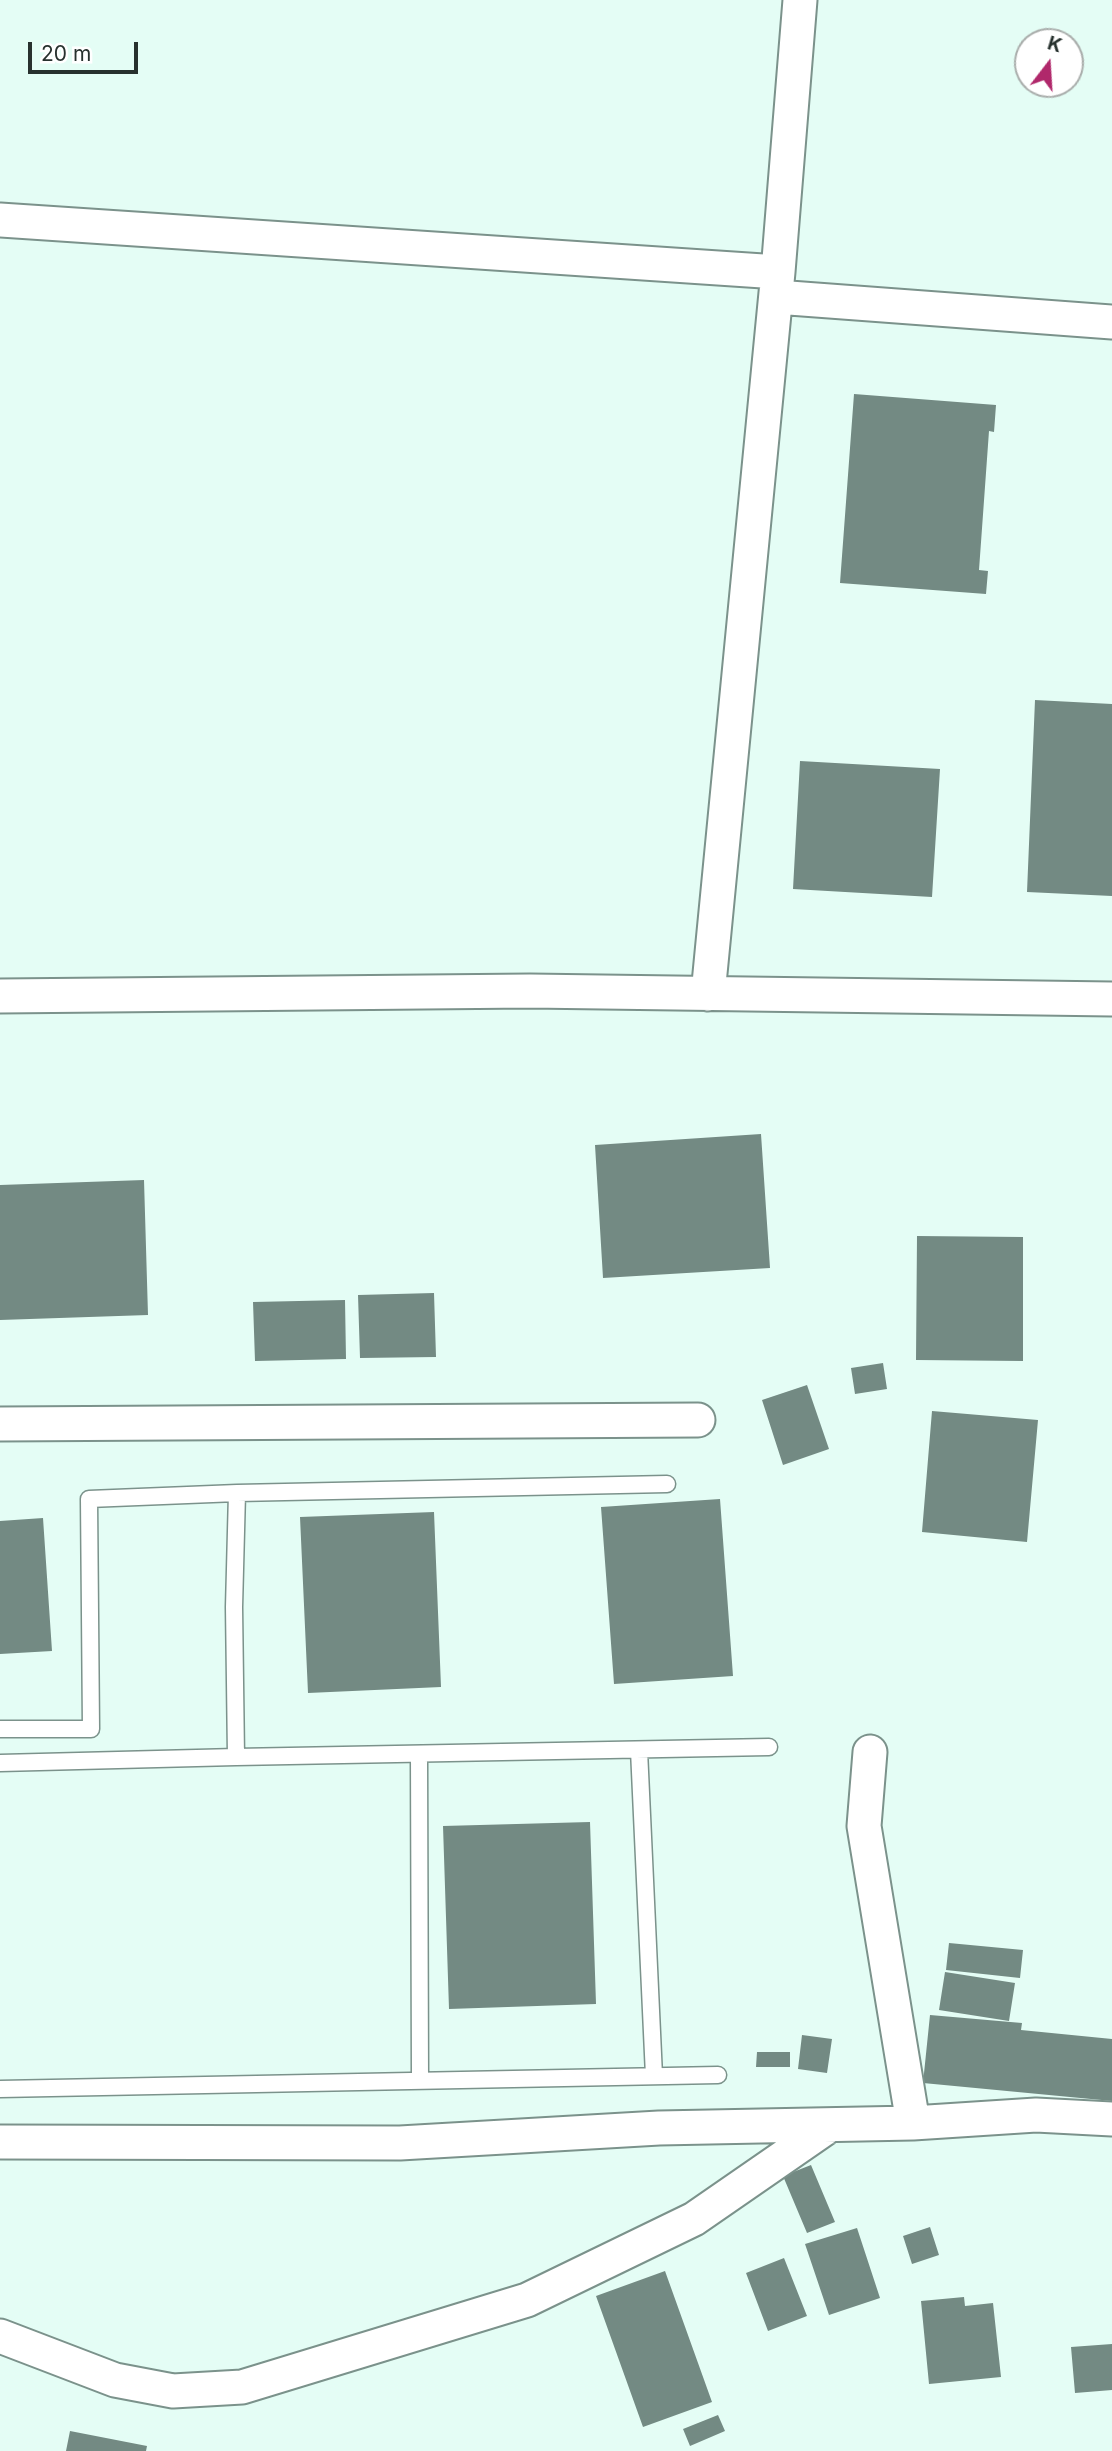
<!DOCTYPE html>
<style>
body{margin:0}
#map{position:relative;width:1112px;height:2451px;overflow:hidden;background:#e4fdf5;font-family:Inter,sans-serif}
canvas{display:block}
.north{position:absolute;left:1014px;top:28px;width:70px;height:70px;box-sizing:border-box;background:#fff;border:2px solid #a9adab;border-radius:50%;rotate:17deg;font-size:19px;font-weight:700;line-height:28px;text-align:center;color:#27312e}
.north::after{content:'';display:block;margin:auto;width:24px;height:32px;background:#b0286b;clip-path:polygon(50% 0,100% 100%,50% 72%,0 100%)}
.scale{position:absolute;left:28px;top:42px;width:110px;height:32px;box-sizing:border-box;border:4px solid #27312e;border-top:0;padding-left:9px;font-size:21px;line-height:24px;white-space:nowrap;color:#27312e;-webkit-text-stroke:5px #fff;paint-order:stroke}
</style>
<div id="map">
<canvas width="1112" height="2451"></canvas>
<div class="north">K</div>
<div class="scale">20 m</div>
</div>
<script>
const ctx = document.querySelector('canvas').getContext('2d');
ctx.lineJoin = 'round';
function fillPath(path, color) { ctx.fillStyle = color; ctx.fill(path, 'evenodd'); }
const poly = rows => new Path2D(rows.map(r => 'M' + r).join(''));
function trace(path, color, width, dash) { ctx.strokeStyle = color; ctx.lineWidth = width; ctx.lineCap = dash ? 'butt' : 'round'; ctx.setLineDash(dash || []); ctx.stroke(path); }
fillPath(poly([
 [854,394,996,405,994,432,989,431,979,570,988,571,986,594,840,583],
 [1035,700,1112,704,1112,896,1027,892],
 [800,761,940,769,932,897,793,889],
 [761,1134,770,1268,603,1278,595,1145],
 [144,1180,148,1315,0,1320,0,1185],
 [917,1236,1023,1237,1023,1361,916,1360],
 [434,1293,436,1357,360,1358,358,1295],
 [345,1300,346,1359,255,1361,253,1302],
 [883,1363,887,1389,855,1394,851,1368],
 [807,1385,829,1449,783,1465,762,1400],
 [932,1411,1038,1420,1027,1542,922,1532],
 [720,1499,733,1676,614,1684,601,1507],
 [434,1512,441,1687,308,1693,300,1517],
 [43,1518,52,1651,0,1654,0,1521],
 [590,1822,596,2004,449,2009,443,1826],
 [949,1943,1023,1950,1020,1978,946,1970],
 [945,1972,1015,1983,1009,2021,939,2010],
 [930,2015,1022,2023,1021,2030,1112,2039,1112,2101,923,2083],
 [802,2035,832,2039,827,2073,798,2069],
 [757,2052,790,2052,790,2067,756,2067],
 [811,2165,835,2222,807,2233,783,2176],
 [930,2227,939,2255,912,2264,903,2236],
 [857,2228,880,2298,829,2315,805,2244],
 [784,2258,807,2316,768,2331,746,2273],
 [665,2271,712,2402,643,2427,596,2296],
 [964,2297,965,2306,993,2303,1001,2377,929,2384,921,2301],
 [1112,2344,1112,2390,1075,2393,1071,2347],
 [718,2415,725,2431,690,2446,683,2429],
 [70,2431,147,2446,146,2451,66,2451]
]), '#738a83');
const service = poly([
 [0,1729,91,1729,89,1499,237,1493,667,1484],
 [639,1750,654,2076],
 [419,1754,420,2081],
 [236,1757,234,1607,237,1493],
 [0,1763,236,1757,769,1747],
 [0,2089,718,2075]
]);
const minor = poly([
 [0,220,778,272,800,0],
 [776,297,1112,322],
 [708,994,778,272],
 [0,996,530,991,1112,999],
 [0,1424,698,1420],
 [870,1752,864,1826,913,2123],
 [0,2142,400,2143,659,2128,913,2123,1036,2115,1112,2119],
 [0,2336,115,2380,173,2391,242,2387,527,2300,694,2219,830,2125]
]);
trace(service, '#7b928b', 19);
trace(minor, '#7b928b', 37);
trace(service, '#fff', 16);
trace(minor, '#fff', 33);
</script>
